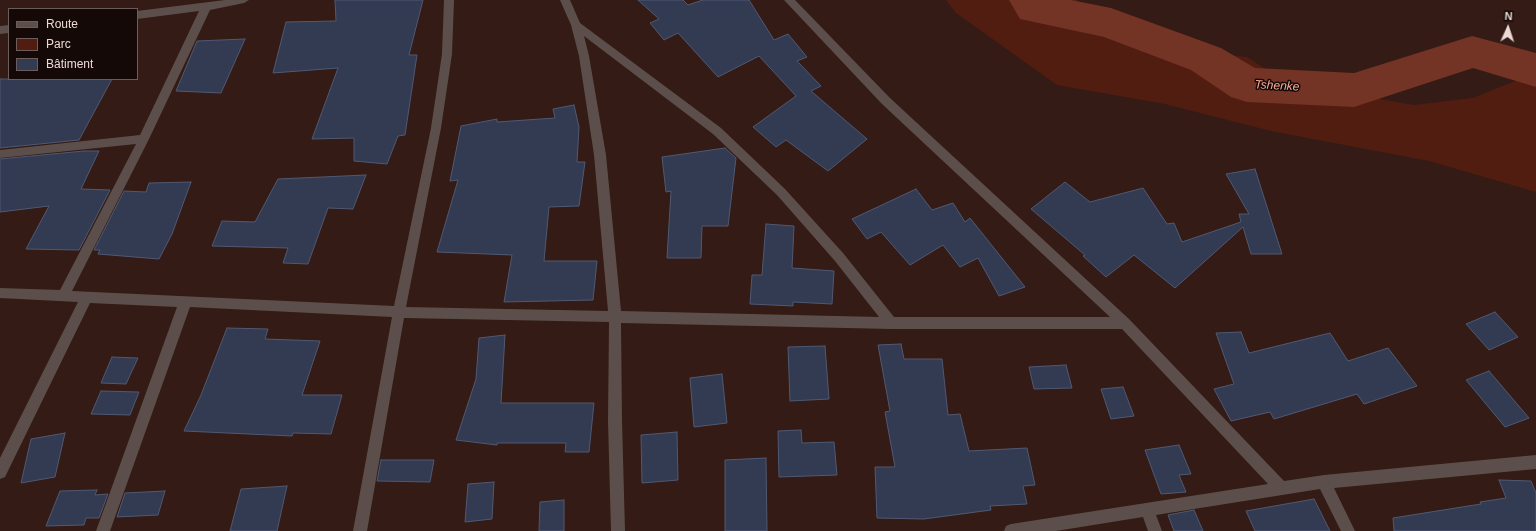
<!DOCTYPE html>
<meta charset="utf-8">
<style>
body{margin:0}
#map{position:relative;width:1536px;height:531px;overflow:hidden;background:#341b15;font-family:Helvetica,sans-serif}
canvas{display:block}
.legend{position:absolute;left:8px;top:8px;width:130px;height:72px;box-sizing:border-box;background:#140906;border:1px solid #6b5d59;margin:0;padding:5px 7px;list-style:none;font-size:12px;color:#eddad6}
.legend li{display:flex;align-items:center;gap:8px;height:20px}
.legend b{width:20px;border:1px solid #6b5d59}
.north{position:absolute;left:1488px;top:8px;width:40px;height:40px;-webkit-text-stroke:3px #140906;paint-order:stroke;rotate:3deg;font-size:11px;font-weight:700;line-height:16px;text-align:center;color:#eddad6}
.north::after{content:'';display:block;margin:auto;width:14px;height:18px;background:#eddad6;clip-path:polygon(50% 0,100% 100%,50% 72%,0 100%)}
</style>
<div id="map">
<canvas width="1536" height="531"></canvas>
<ul class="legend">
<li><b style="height:5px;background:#5c4f4b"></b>Route</li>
<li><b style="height:11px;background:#521d11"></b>Parc</li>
<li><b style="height:11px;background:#333b53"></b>Bâtiment</li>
</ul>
<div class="north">N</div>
</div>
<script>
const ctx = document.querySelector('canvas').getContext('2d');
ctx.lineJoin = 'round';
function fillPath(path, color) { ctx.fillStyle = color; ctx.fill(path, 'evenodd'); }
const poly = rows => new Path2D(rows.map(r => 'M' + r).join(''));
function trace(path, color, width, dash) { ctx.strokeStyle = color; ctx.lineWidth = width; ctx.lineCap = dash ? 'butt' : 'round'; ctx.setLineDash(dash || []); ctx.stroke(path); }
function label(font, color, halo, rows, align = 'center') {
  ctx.font = font + ' Helvetica,sans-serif'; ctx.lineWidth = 3; ctx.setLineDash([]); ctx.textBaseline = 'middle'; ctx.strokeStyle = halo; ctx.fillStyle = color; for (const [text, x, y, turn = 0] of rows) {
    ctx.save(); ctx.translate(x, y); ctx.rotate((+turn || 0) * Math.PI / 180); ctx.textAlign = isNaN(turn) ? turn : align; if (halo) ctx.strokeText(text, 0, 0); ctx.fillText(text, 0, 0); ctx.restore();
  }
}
fillPath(poly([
 [946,0,1077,0,1089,17,1186,51,1247,57,1287,83,1414,105,1473,98,1530,75,1536,76,1536,192,1429,161,1271,131,1165,104,1057,85,956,13]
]), '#521d11');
fillPath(poly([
 [1009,0,1071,0,1111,8,1221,48,1255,68,1354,73,1472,36,1536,53,1536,87,1473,68,1354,107,1247,102,1231,97,1191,70,1104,37,1020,19,1009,0]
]), '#733325');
const building = poly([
 [335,0,423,0,409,55,417,55,405,135,398,136,387,164,354,161,354,138,312,139,338,68,273,73,286,22,336,21,335,0],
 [638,0,683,0,688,5,703,0,749,0,774,40,788,34,807,57,797,61,821,86,811,91,867,139,828,171,786,140,776,147,753,127,796,96,759,56,718,77,678,33,664,40,650,23,659,19,638,0],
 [245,39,221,93,176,91,197,41,245,39],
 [0,79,112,79,79,140,0,148,0,79],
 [574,105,579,127,577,162,585,162,579,206,549,207,544,261,597,261,593,300,504,302,512,255,437,252,458,180,450,181,461,126,497,119,497,122,555,118,553,109,574,105],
 [725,148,736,158,728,226,702,226,701,258,667,258,671,191,666,192,662,157,725,148],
 [84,151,99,151,81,189,110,190,79,250,26,249,49,206,0,212,0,159,84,151],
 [1255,169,1282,254,1251,254,1243,227,1175,288,1134,255,1106,277,1083,256,1085,255,1031,209,1065,182,1090,202,1143,188,1167,224,1174,223,1182,242,1241,222,1239,214,1249,214,1226,174,1255,169],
 [366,175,353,209,328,208,308,264,283,263,288,248,212,246,222,221,255,222,278,179,366,175],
 [191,182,172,234,159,259,98,254,100,250,94,250,124,191,146,192,149,183,191,182],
 [916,189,932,210,953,203,965,222,970,218,1025,287,999,296,978,258,960,267,943,245,910,265,881,232,867,239,852,219,916,189],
 [766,224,794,226,792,268,834,271,832,304,793,302,793,306,750,304,752,275,762,275,766,224],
 [1495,312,1518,337,1489,350,1466,324,1495,312],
 [227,328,268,329,265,339,320,341,302,395,342,395,331,434,293,433,292,436,184,431,201,395,227,328],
 [1241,332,1249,353,1330,333,1348,361,1388,348,1417,386,1364,404,1357,394,1274,419,1270,412,1231,421,1214,389,1234,384,1216,333,1241,332],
 [505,335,501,403,594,403,589,452,565,452,566,443,497,443,497,445,456,440,476,379,479,338,505,335],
 [901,344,904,359,942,359,948,415,960,414,969,451,1027,448,1035,485,1023,486,1027,504,990,506,991,510,924,519,877,518,875,467,895,467,885,412,890,411,878,345,901,344],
 [825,346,829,399,790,401,788,347,825,346],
 [112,357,138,358,126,384,101,383,112,357],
 [1066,365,1072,388,1034,389,1029,367,1066,365],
 [1489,371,1529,418,1505,427,1466,380,1489,371],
 [722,374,727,423,694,427,690,378,722,374],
 [1123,387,1134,416,1111,419,1101,389,1123,387],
 [101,391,139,392,130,415,91,414,101,391],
 [801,430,802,443,834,442,837,475,779,477,778,431,801,430],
 [677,432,678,480,642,483,641,435,677,432],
 [65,433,55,477,21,483,31,439,65,433],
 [1179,445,1191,474,1179,475,1186,492,1161,494,1145,450,1179,445],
 [766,458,767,531,725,531,725,460,766,458],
 [381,460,434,460,430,482,377,481,381,460],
 [1499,480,1531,481,1536,493,1536,531,1394,531,1393,518,1481,504,1480,502,1506,498,1499,480],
 [494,482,492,519,465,522,468,484,494,482],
 [287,486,277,531,230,531,241,489,287,486],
 [97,490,95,495,108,494,99,518,86,518,84,525,46,526,60,491,97,490],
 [165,491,158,515,117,517,125,493,165,491],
 [1314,499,1330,531,1255,531,1246,511,1314,499],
 [564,500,564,531,539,531,540,502,564,500],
 [1194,510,1203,531,1174,531,1168,515,1194,510]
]);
fillPath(building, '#333b53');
trace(building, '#505972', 1);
fillPath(poly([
 [225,0,249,0,244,3,210,10,149,139,72,291,394,306,431,128,442,54,444,0,454,0,452,54,441,128,406,307,608,311,594,155,579,56,571,25,560,0,570,0,580,23,721,128,785,189,843,253,894,317,1110,317,882,104,784,0,795,0,890,98,1129,319,1284,481,1324,475,1536,455,1536,469,1334,488,1355,531,1341,531,1320,489,1156,515,1162,531,1148,531,1143,517,1056,531,1004,531,1006,526,1011,524,1268,484,1122,329,891,329,621,323,622,421,625,531,611,531,608,421,609,322,404,318,367,531,353,531,392,317,190,307,110,531,96,531,177,307,90,303,5,477,0,479,0,458,78,302,0,298,0,288,60,290,136,144,0,158,0,150,140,135,199,11,137,19,137,11,225,0],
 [584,36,713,134,777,195,835,261,879,317,621,311,606,155,589,56,584,36],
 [9,25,9,33,0,34,0,26,9,25]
]), '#5c4f4b');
label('italic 12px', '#fcac99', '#140906', [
 ["Tshenke",1277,86,3]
]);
</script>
